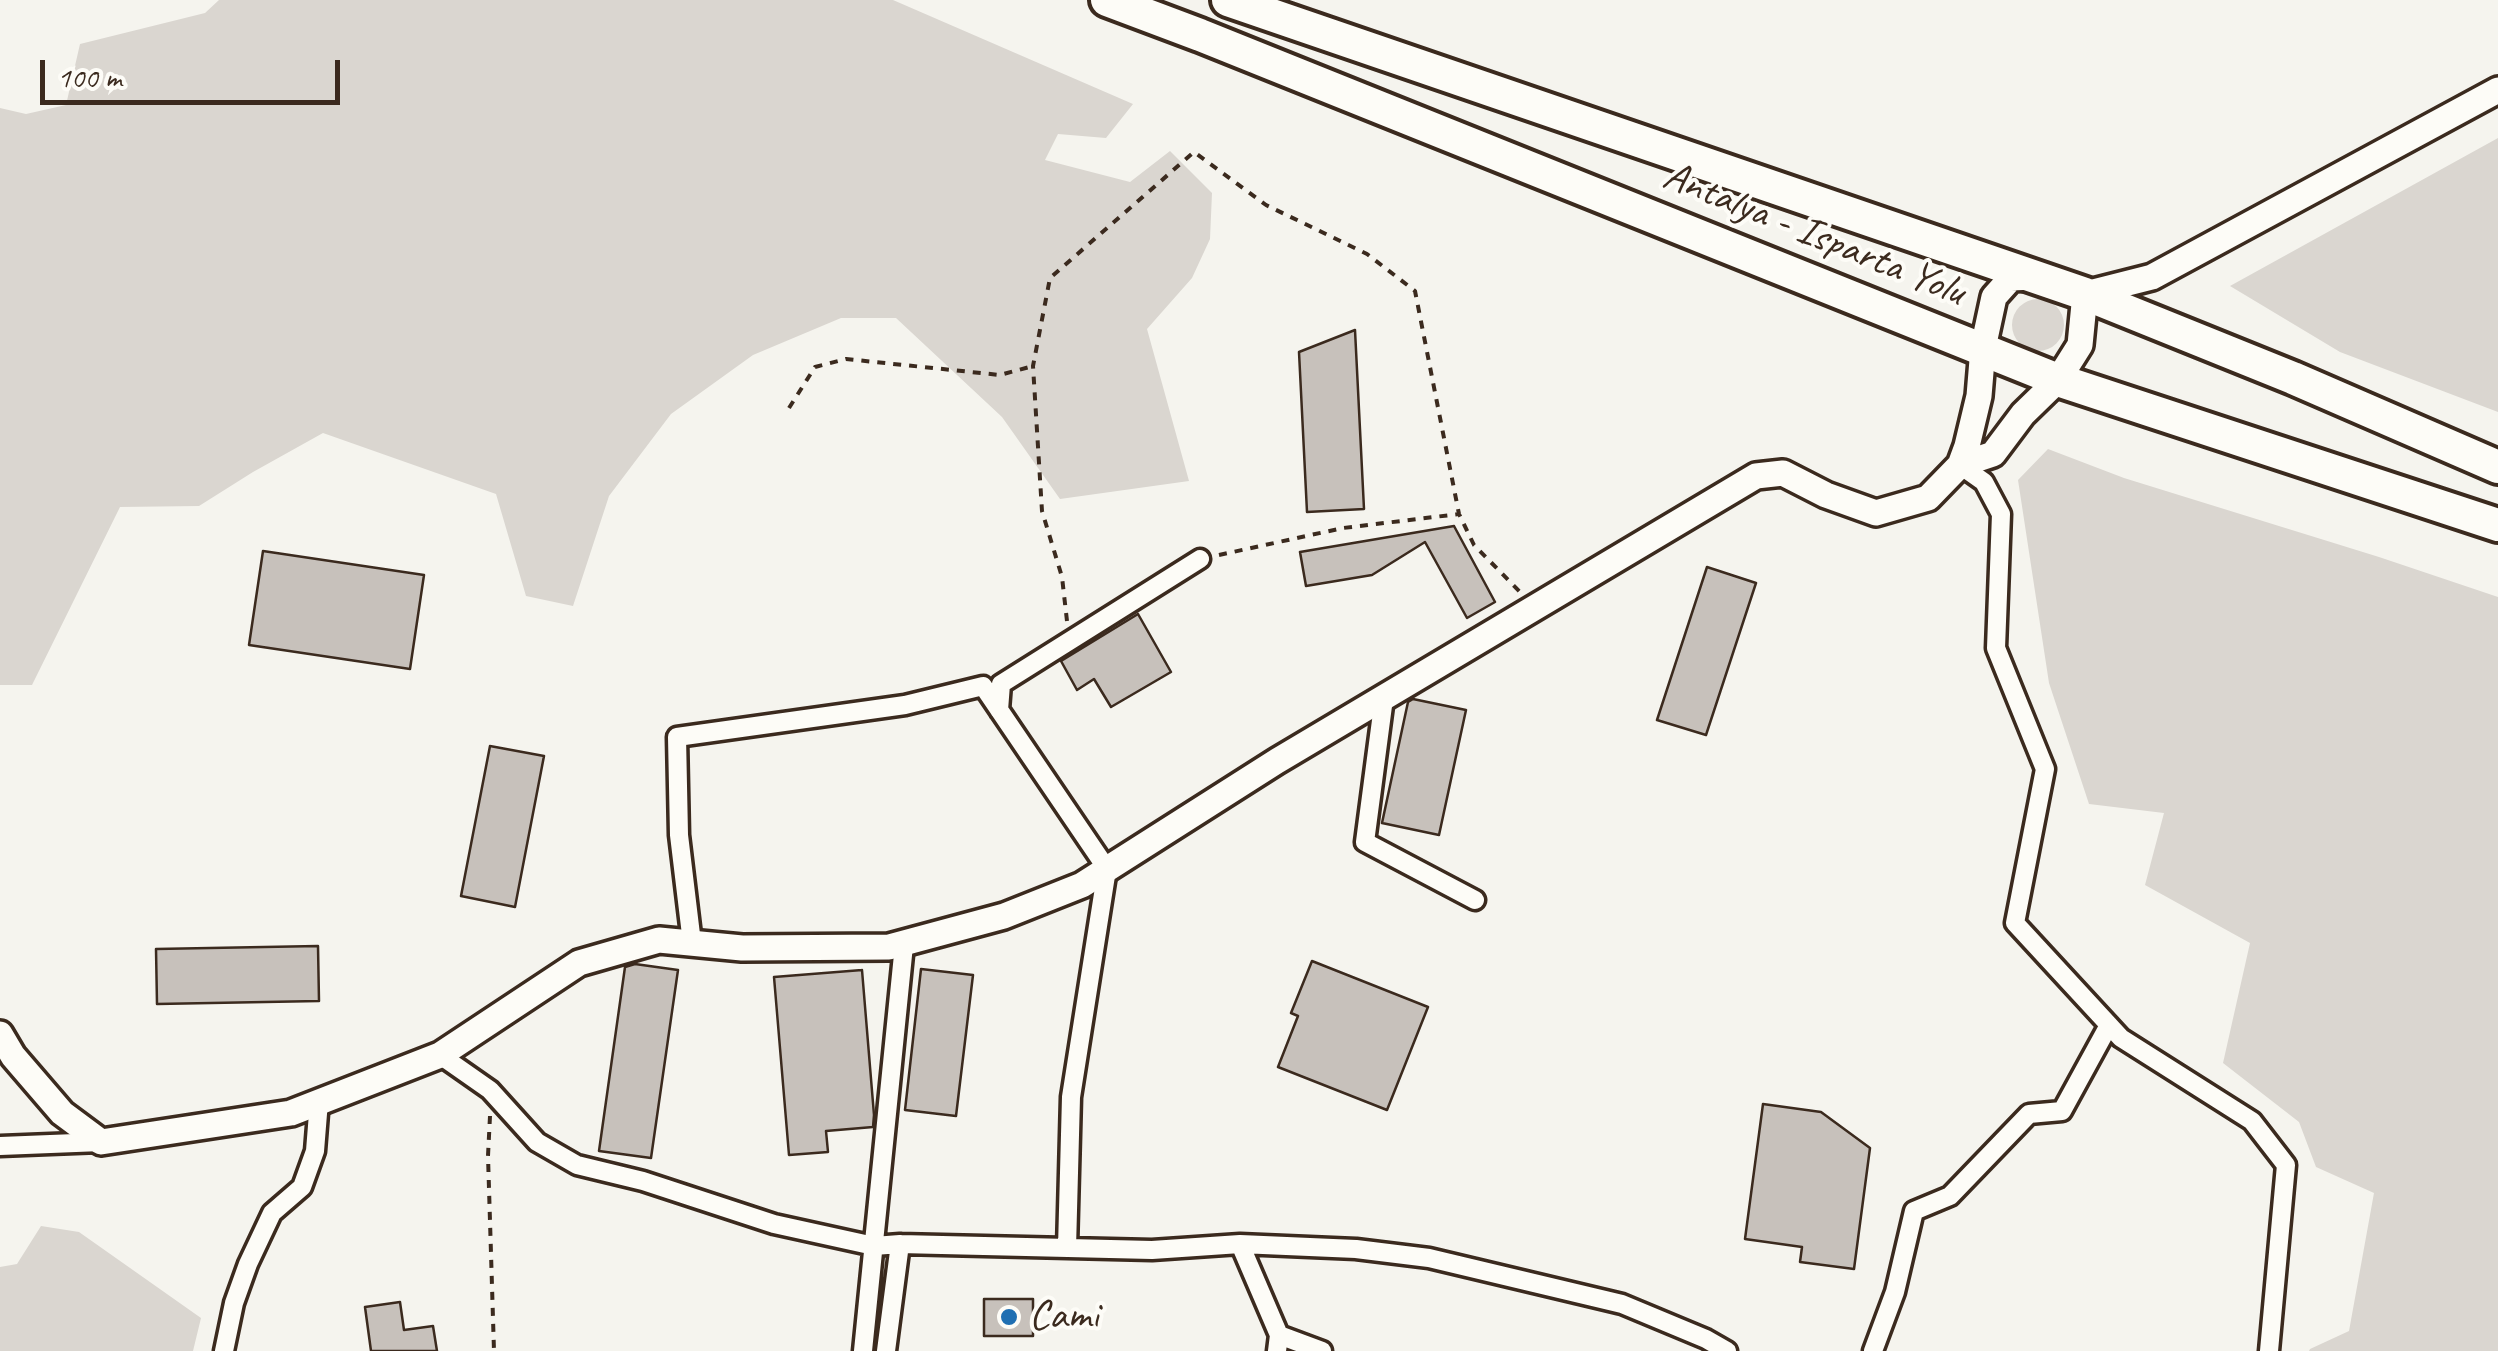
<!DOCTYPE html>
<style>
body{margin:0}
#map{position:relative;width:2498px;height:1351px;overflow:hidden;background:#f5f4ee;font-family:Caveat,sans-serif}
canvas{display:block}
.scale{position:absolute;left:40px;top:60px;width:300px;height:45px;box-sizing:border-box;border:5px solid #3b2a1e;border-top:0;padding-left:12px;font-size:30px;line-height:35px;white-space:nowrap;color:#3b2a1e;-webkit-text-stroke:8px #fdfcf7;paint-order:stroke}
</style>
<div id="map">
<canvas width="2498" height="1351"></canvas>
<div class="scale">100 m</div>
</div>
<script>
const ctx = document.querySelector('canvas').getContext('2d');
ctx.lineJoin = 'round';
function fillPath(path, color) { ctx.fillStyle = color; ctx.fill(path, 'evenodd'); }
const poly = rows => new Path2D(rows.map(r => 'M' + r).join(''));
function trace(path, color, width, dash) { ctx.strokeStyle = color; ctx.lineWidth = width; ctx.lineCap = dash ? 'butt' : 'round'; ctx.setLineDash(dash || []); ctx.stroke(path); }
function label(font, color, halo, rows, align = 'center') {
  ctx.font = font + ' Caveat,sans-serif'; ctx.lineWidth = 8; ctx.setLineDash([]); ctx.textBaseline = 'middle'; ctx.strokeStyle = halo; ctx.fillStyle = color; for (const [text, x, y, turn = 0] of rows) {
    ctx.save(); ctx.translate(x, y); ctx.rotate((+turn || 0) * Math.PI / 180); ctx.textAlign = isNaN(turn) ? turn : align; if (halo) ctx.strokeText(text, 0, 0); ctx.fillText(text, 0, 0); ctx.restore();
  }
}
fillPath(poly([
 [219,0,893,0,1133,104,1106,138,1058,134,1045,160,1130,182,1170,151,1212,193,1210,239,1192,278,1147,329,1189,481,1060,499,1002,417,896,318,841,318,753,355,671,414,609,496,573,606,526,596,496,494,323,433,253,472,199,506,120,507,32,685,0,685,0,108,26,114,66,105,80,44,205,13],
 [2498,138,2498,412,2340,352,2230,286],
 '2012 325a26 26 0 1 1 52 0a26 26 0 1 1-52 0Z',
 [2048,449,2124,478,2379,557,2498,597,2498,1351,2309,1351,2310,1349,2349,1331,2374,1193,2316,1167,2299,1122,2223,1063,2250,943,2145,885,2164,813,2089,804,2049,683,2018,480],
 [41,1226,79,1232,201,1318,193,1351,0,1351,0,1267,17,1264]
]), '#dad6d0');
const building = poly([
 [1355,330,1364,509,1307,512,1299,352,1355,330],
 [1454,526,1495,602,1467,618,1425,542,1372,575,1306,586,1300,552,1454,526],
 [263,551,424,575,410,669,249,645,263,551],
 [1707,567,1756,583,1706,735,1657,720,1707,567],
 [1138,614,1171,672,1111,707,1094,679,1077,690,1061,661,1138,614],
 [1413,699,1466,710,1439,835,1382,823,1408,702,1413,699],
 [490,746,544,756,515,907,461,896,490,746],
 [318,946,319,1001,157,1004,156,949,318,946],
 [1312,961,1428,1007,1387,1110,1278,1067,1298,1016,1291,1013,1312,961],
 [635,964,678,970,651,1158,599,1151,625,967,635,964],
 [921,969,973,975,956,1116,905,1110,921,969],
 [862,970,874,1115,873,1127,826,1131,828,1152,789,1155,774,977,862,970],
 [1763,1104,1821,1112,1870,1148,1854,1269,1800,1262,1802,1247,1745,1239,1763,1104],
 [984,1299,1033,1299,1033,1336,984,1336,984,1299],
 [400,1302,404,1330,433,1326,437,1351,371,1351,365,1307,400,1302]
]);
fillPath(building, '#c7c1bb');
trace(building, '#3b2a1e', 2.5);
const street = poly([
 [1960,465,1984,482,2001,514,1996,648,2045,769,2015,923,2121,1038,2252,1121,2286,1165,2269,1351],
 [1384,698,1365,842,1475,900],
 [999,710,1001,684,1200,559],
 [692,943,679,835,677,737,905,705,983,686,1107,869,1071,1097,1067,1248],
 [440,1055,490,1090,537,1142,577,1165,643,1181,774,1224,874,1246,900,1244,1152,1250,1240,1244,1356,1249,1429,1258,1622,1304,1706,1339,1727,1351],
 [0,1146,101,1142],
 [1240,1244,1279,1335,1277,1351],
 [1279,1335,1322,1351],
 [224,1351,234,1303,248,1264,272,1213,302,1187,315,1151,319,1101],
 [863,1351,904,945],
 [886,1351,900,1244],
 [1873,1351,1895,1292,1914,1211,1950,1196,2029,1114,2062,1111,2109,1025]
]);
const secondary = poly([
 [2033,277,2011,278,1994,297,1983,348,1979,396,1967,446,1960,465,1993,454,2023,414,2058,380,2080,345,2085,294,2152,277,2498,90],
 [0,1034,13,1056,62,1113,101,1142,291,1113,440,1055,579,963,659,940,742,948,889,947,1004,916,1082,885,1277,761,1756,476,1783,473,1826,495,1876,513,1928,498,1960,465]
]);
const highway = poly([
 [1107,0,1200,35,2058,380,2498,525],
 [1228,0,2085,294,2293,378,2498,467]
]);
trace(street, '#3b2a1e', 25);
trace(secondary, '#3b2a1e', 32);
trace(highway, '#3b2a1e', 40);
trace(poly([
 [789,408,815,367,846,359,1000,375,1033,366],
 [1219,555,1343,528,1459,514],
 [1067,621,1062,577,1042,511,1033,366,1050,278,1194,152,1266,205,1367,254,1415,291,1459,514,1474,545,1521,593],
 [490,1116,488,1156,494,1351]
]), '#3b2a1e', 4, [8, 8]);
trace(street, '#fdfcf7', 18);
trace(secondary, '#fdfcf7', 25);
trace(highway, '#fdfcf7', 32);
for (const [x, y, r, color] of [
 [1009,1317,10,"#1f6fb2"]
]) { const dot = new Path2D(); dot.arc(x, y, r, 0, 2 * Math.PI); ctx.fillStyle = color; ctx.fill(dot); trace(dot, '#fdfcf7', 4); }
label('42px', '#3b2a1e', '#fdfcf7', [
 ["Antalya - Isparta Yolu",1814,235,22]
]);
label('42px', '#3b2a1e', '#fdfcf7', [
 ["Cami",1029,1317]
], 'left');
</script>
